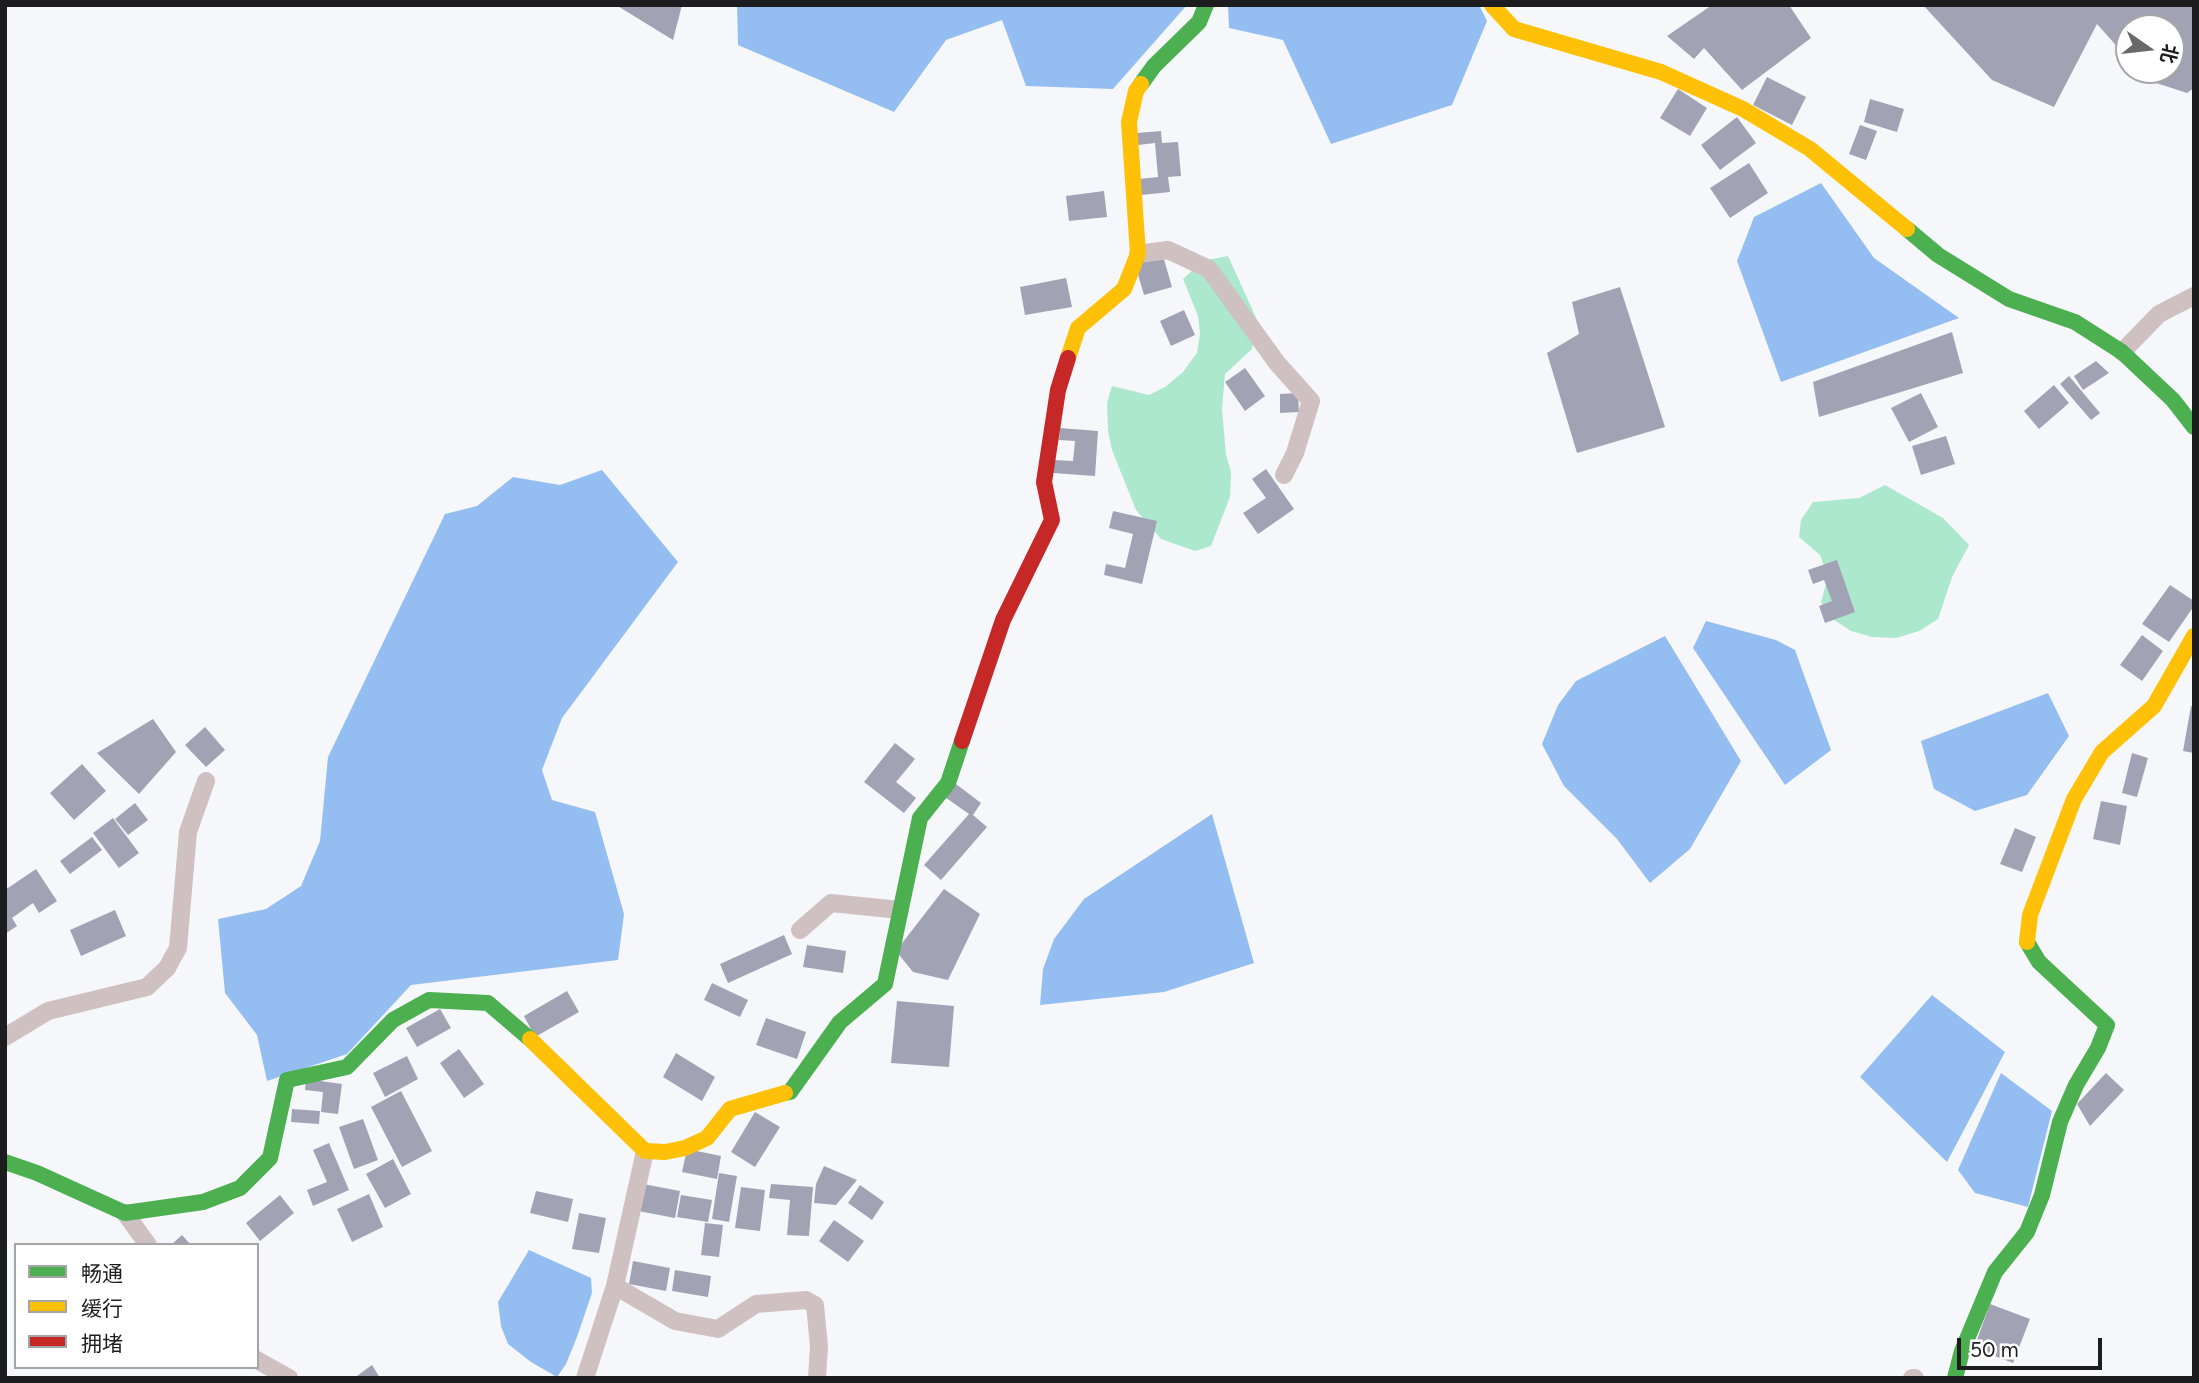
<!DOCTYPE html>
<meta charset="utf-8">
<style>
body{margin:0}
#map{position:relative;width:2199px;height:1383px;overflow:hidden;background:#f6f7fb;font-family:Figtree,"Noto Sans SC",sans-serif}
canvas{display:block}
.frame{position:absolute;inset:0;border:7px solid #1d1d1f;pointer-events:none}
.legend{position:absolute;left:14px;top:1243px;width:245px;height:126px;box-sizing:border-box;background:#fff;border:2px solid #a5a5a5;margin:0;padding:9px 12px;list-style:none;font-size:21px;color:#1d1d1f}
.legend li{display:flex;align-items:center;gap:14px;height:35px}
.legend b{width:35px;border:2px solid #a5a5a5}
.north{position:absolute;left:2115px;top:14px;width:70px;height:70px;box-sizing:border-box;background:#fff;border:2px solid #a5a5a5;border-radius:50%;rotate:104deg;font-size:19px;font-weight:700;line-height:28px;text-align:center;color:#1d1d1f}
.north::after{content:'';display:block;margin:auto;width:24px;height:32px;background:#69696c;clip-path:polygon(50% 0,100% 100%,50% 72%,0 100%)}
.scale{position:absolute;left:1957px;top:1338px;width:145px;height:32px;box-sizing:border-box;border:4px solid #1d1d1f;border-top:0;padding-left:9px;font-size:21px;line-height:24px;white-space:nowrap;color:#1d1d1f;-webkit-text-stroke:5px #fff;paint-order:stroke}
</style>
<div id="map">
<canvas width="2199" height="1383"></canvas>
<div class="frame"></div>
<ul class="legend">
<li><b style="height:9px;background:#4caf50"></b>畅通</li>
<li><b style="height:9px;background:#ffc107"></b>缓行</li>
<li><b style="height:9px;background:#c62828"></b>拥堵</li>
</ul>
<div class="north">北</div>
<div class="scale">50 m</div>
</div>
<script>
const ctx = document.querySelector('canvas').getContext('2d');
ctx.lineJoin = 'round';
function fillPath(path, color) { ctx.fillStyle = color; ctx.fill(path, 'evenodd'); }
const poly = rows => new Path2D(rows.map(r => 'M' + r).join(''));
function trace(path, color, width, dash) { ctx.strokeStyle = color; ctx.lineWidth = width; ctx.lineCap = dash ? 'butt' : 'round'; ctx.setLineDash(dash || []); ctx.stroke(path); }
fillPath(poly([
 [1228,256,1258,322,1252,349,1225,374,1222,409,1226,455,1231,472,1230,497,1211,546,1195,551,1161,539,1136,510,1112,450,1108,431,1107,403,1112,386,1149,395,1165,387,1183,372,1197,353,1200,334,1198,316,1183,279,1195,268,1207,260],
 [1885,485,1943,518,1969,545,1952,577,1938,619,1919,631,1896,638,1872,637,1851,631,1831,618,1821,602,1828,577,1820,555,1799,537,1801,520,1813,502,1859,498]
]), '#abe8ce');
fillPath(poly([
 [737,5,1187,5,1113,89,1026,86,1002,20,946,40,894,112,738,45],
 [1228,5,1479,5,1487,21,1452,105,1331,144,1283,40,1229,28],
 [1821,183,1874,258,1959,318,1781,382,1737,261,1754,217],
 [602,470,678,562,562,718,542,770,552,800,595,812,624,914,618,960,411,985,347,1054,267,1081,257,1035,225,993,218,919,266,909,301,886,320,841,328,757,445,514,477,506,513,477,560,485],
 [1706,621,1776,640,1795,650,1831,750,1785,785,1693,648],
 [1665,636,1741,761,1690,849,1650,883,1617,839,1564,786,1542,744,1558,705,1576,681],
 [2048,693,2069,736,2027,795,1975,811,1934,789,1921,741],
 [1212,814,1254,963,1164,992,1040,1005,1043,969,1054,939,1084,899],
 [1932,995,2005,1052,1947,1162,1860,1077],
 [2001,1073,2052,1111,2028,1207,1975,1193,1958,1170],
 [529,1250,591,1278,592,1293,577,1337,566,1364,557,1377,531,1362,508,1344,501,1326,498,1302]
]), '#94bef2');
fillPath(poly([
 [616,5,682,5,673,40],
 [1712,5,1789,5,1811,38,1742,90,1704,48,1694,59,1667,36],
 [1923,5,2194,5,2194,88,2187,93,2147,80,2138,70,2171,70,2171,28,2129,28,2129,60,2097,24,2054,107,1992,80],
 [1767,77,1806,97,1792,125,1753,105],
 [1678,89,1707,108,1690,136,1660,118],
 [1870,99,1904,109,1897,132,1864,122],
 [1737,117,1756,143,1720,170,1701,145],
 [1860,125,1877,131,1866,160,1849,154],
 [1161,131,1162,143,1178,142,1181,176,1168,177,1170,192,1141,195,1139,179,1158,177,1155,143,1138,145,1137,133],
 [1749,163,1768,193,1730,218,1710,188],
 [1104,191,1107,217,1069,221,1066,196],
 [1163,256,1172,287,1144,295,1135,264],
 [1066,278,1072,307,1025,315,1020,287],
 [1620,287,1665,427,1577,453,1547,353,1579,334,1572,302],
 [1184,310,1195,335,1171,346,1160,321],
 [1952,332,1963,373,1819,417,1813,382],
 [2096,361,2109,373,2083,390,2074,376],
 [1245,368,1265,396,1245,411,1225,382],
 [2069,376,2100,413,2091,420,2060,384],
 [2054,385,2069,403,2039,429,2024,411],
 [1298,393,1299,412,1280,413,1280,394],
 [1921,393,1938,427,1909,442,1891,408],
 [1060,428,1098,431,1095,476,1053,473,1054,460,1073,461,1075,441,1059,440],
 [1946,436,1955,464,1921,475,1912,446],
 [1266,469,1294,509,1258,534,1243,513,1266,498,1252,479],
 [1113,511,1157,521,1142,584,1104,575,1106,564,1125,568,1133,534,1109,528],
 [1837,560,1855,612,1825,623,1819,606,1832,601,1824,580,1813,584,1808,570],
 [2170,585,2194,601,2194,606,2169,642,2142,624],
 [2142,635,2163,651,2142,681,2120,665],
 [2191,706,2194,707,2194,753,2183,751],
 [153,719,176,752,139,794,97,753],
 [205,727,225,750,206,767,185,745],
 [895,743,915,759,896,782,916,798,904,813,864,782],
 [2132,753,2148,758,2137,797,2122,793],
 [82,764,106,791,74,820,50,793],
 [952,781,981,803,973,815,987,827,941,880,924,865,969,814,942,795],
 [2101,801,2127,806,2120,845,2093,839],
 [135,803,148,820,128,835,115,819],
 [113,818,139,853,119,868,93,833],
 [2015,828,2036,837,2022,872,2000,864],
 [92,837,102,850,70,874,60,861],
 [36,869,57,901,39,913,33,903,12,918,17,926,5,934,5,890],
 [944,889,980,914,948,980,913,972,896,951],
 [115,910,126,936,81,956,70,930],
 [784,935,792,954,728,983,720,964],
 [807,945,846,951,843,973,803,967],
 [712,983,748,1000,740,1017,704,1000],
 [567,991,579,1012,535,1037,524,1016],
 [897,1001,954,1006,949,1067,891,1063],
 [440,1009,451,1028,417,1047,406,1028],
 [766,1018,806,1032,797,1059,756,1045],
 [459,1049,484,1084,464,1098,440,1063],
 [676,1053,715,1077,702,1101,663,1077],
 [407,1056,418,1079,385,1097,373,1073],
 [2106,1073,2124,1090,2090,1126,2077,1104],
 [306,1079,342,1084,338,1114,321,1112,323,1092,305,1090],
 [401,1091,432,1151,402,1167,371,1107],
 [292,1109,320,1111,319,1124,291,1122],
 [755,1112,780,1127,755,1167,731,1152],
 [363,1119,378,1160,354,1169,339,1127],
 [329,1143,349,1190,313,1206,307,1190,327,1182,313,1150],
 [687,1149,721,1156,717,1179,682,1172],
 [393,1159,411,1194,385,1208,366,1174],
 [824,1166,857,1180,836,1205,814,1203,816,1184],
 [719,1173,737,1176,729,1222,712,1219],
 [643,1184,680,1191,675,1218,638,1211],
 [771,1184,813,1187,809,1236,787,1235,790,1200,769,1198],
 [860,1185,884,1202,872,1220,848,1203],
 [741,1187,765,1190,760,1231,735,1228],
 [536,1191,573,1199,568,1222,530,1213],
 [369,1194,383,1227,352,1242,337,1209],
 [280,1195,294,1213,260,1241,246,1223],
 [681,1195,712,1200,708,1222,677,1217],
 [579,1213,606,1218,599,1253,572,1249],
 [834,1220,864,1241,848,1262,819,1241],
 [705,1223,723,1225,719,1257,701,1255],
 [182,1235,191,1245,171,1245],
 [633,1261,670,1268,666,1291,629,1284],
 [675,1270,711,1276,708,1297,672,1291],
 [1990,1304,2030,1319,2013,1363,1974,1348],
 [372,1365,380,1378,354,1378]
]), '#a1a3b4');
trace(poly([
 [1138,254,1168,250,1209,269,1277,363,1311,401,1295,453,1284,475],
 [2122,352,2159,314,2194,296],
 [800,930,831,903,900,910],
 [5,1037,48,1011,147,987,167,968,178,948,188,832,206,781],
 [125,1213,148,1245],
 [615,1286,675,1321,718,1329,756,1304,806,1300,815,1305,819,1346,817,1378],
 [257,1360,289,1378],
 [585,1378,615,1286,645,1151],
 [1912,1378,1915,1378]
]), '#cfc1c1', 18);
trace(poly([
 [1141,84,1154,66,1199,22,1206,5],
 [1907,229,1938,255,2009,299,2075,322,2122,352,2173,400,2194,427],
 [785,1093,790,1092,840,1022,885,984,920,818,948,783,962,741],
 [5,1162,37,1173,125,1213,203,1202,240,1188,270,1158,287,1080,347,1067,393,1020,429,1000,488,1003,530,1039],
 [1955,1378,1962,1351,1995,1272,2027,1232,2042,1195,2060,1122,2076,1085,2098,1048,2107,1025,2039,962,2027,942]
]), '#4caf50', 16);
trace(poly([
 [1492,5,1514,29,1661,72,1743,109,1810,149,1907,229],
 [1068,358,1078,328,1124,289,1138,254,1129,122,1136,91,1141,84],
 [2027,942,2030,915,2074,799,2102,752,2154,706,2194,636],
 [530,1039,645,1151,665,1152,685,1148,707,1138,730,1109,785,1093]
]), '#ffc107', 16);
trace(poly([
 [962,741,1003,620,1052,520,1044,482,1058,390,1068,358]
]), '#c62828', 16);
</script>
